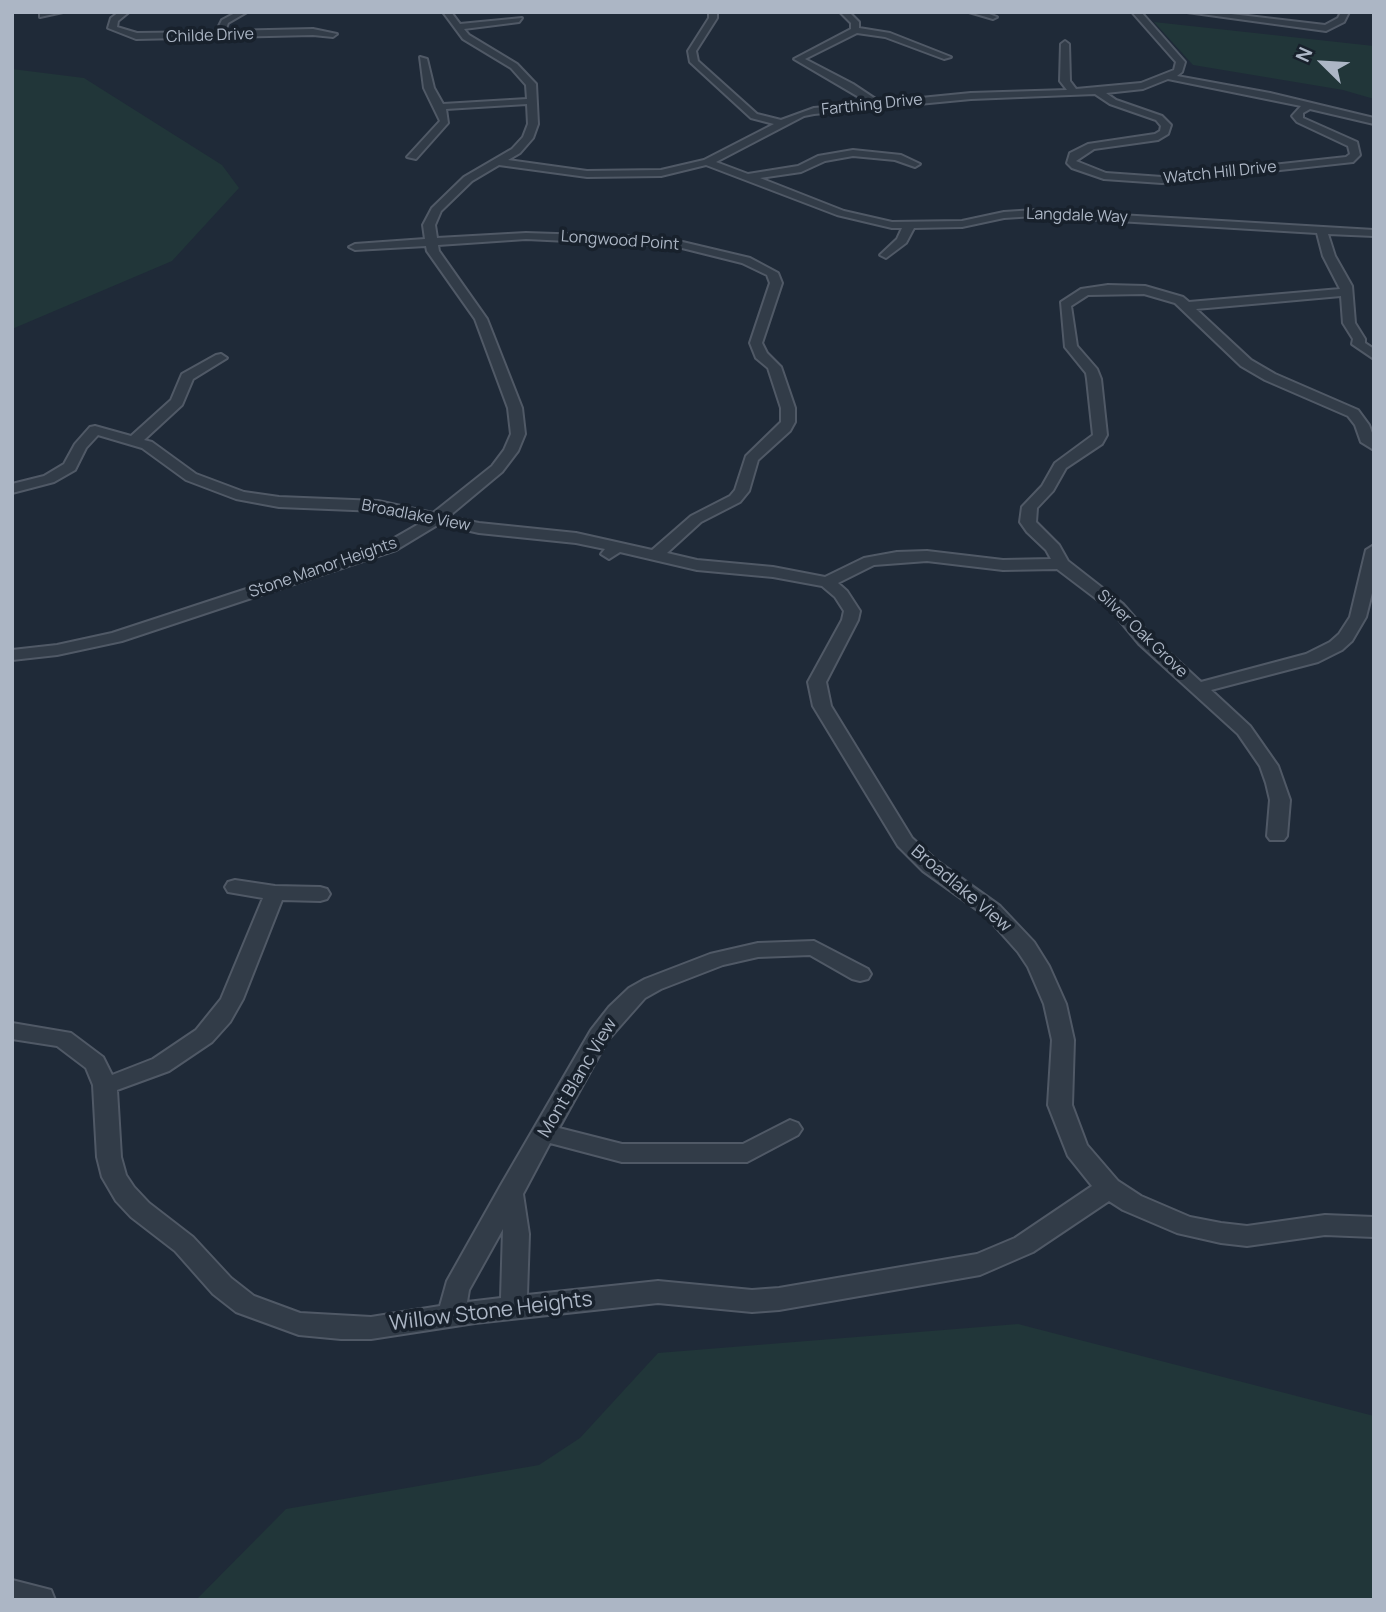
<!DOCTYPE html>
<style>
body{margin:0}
#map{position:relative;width:1386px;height:1612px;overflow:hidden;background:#1f2a38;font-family:Manrope,sans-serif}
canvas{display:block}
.frame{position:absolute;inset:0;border:14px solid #acb6c5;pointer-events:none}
.north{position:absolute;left:1288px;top:28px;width:70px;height:70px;-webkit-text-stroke:5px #18212c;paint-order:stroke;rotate:294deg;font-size:19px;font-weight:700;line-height:28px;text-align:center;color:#acb6c5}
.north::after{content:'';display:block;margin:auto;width:24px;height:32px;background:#acb6c5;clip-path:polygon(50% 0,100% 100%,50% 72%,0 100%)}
</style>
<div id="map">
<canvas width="1386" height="1612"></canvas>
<div class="frame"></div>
<div class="north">N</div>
</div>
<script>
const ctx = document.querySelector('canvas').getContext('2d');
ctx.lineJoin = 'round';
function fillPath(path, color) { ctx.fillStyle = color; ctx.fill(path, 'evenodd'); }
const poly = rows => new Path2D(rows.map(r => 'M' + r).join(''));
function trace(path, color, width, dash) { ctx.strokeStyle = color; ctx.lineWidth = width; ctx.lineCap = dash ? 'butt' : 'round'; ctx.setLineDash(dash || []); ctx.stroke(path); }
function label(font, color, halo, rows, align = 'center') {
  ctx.font = font + ' Manrope,sans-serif'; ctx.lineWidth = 7; ctx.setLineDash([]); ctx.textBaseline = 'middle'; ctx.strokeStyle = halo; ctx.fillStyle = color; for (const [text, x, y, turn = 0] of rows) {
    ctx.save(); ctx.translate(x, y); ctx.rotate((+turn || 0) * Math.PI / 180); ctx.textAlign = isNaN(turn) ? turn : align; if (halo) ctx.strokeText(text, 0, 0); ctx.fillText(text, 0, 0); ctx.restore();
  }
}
fillPath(poly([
 [1154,22,1374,46,1374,99,1343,90,1193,65],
 [12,69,84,78,222,165,239,188,172,261,12,329],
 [1018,1324,1374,1416,1374,1600,196,1600,286,1509,539,1465,580,1438,658,1353]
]), '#213639');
const minor = poly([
 [45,12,63,12,40,17,40,13,45,12],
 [119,12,129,12,118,21,117,27,137,33,216,32,222,20,237,12,247,12,228,23,225,31,313,29,337,34,333,37,313,35,136,39,108,28,111,18,119,12],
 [443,12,451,12,460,24,522,18,519,22,464,29,469,35,517,64,536,84,538,124,533,138,520,153,508,160,587,171,661,170,704,160,774,124,751,118,690,62,688,51,709,18,709,12,717,12,717,18,696,51,698,61,757,114,781,120,814,108,869,103,794,59,851,29,851,23,840,12,849,12,859,22,859,28,890,33,951,57,944,59,885,37,857,33,805,59,853,84,880,102,971,93,1067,90,1060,81,1061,44,1065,41,1069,44,1070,81,1076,89,1141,83,1174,70,1176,62,1132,12,1141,12,1185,62,1182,72,1177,76,1270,93,1374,118,1374,124,1310,109,1303,113,1303,118,1357,142,1360,155,1353,162,1162,183,1104,179,1072,168,1067,163,1070,153,1088,144,1155,134,1160,131,1161,126,1156,120,1110,104,1095,94,971,99,814,114,804,116,716,162,748,174,798,166,818,156,853,150,901,155,920,164,915,167,895,160,853,156,825,161,801,172,760,178,844,211,892,222,962,221,1004,212,1035,210,1374,230,1374,236,1328,234,1335,256,1352,286,1355,323,1365,339,1365,343,1374,349,1374,359,1352,344,1353,339,1343,323,1341,296,1196,309,1251,360,1275,374,1358,410,1369,425,1374,438,1374,450,1361,442,1355,425,1348,416,1265,380,1241,366,1175,303,1144,294,1088,295,1071,306,1077,346,1097,369,1101,379,1107,435,1102,444,1066,468,1053,491,1037,508,1036,522,1059,545,1068,561,1123,604,1151,636,1201,682,1306,654,1330,642,1339,634,1350,617,1366,550,1374,545,1374,585,1366,617,1352,641,1342,650,1318,662,1211,690,1250,726,1278,766,1290,800,1287,836,1284,840,1270,840,1267,836,1270,800,1266,783,1260,766,1238,734,1139,644,1111,610,1057,569,1003,570,927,561,874,565,838,583,847,591,860,611,858,620,826,682,831,706,912,838,937,861,1000,906,1034,942,1049,966,1066,1004,1074,1040,1072,1105,1087,1145,1118,1181,1141,1196,1190,1217,1221,1223,1247,1226,1325,1215,1374,1217,1374,1237,1325,1235,1247,1246,1221,1243,1177,1233,1123,1210,1109,1201,1033,1252,980,1275,779,1310,752,1312,658,1303,475,1323,371,1339,341,1339,299,1335,236,1312,213,1294,175,1251,131,1217,116,1201,102,1177,97,1157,93,1085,86,1068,57,1046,12,1039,12,1023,71,1033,103,1057,112,1075,153,1059,196,1030,221,999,263,898,228,892,225,887,228,882,235,880,275,886,320,887,327,889,330,894,327,899,320,901,282,900,243,999,230,1022,212,1042,169,1071,117,1090,121,1157,126,1175,134,1187,149,1203,193,1237,231,1278,254,1296,300,1313,371,1317,440,1306,447,1281,501,1185,591,1030,609,1007,629,988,645,979,710,954,758,943,814,941,868,969,871,974,868,979,860,981,852,979,810,955,758,957,723,965,661,989,645,998,607,1041,559,1128,622,1144,743,1144,790,1120,798,1123,802,1129,798,1135,747,1162,622,1162,550,1143,523,1194,529,1234,527,1295,658,1281,752,1290,779,1288,977,1254,1015,1238,1092,1186,1068,1156,1048,1105,1052,1040,1044,1004,1028,967,1018,952,986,916,923,871,898,846,813,706,808,682,842,620,844,611,835,597,822,586,773,577,697,570,620,552,609,559,601,554,605,549,576,543,479,533,439,524,396,550,122,641,57,655,12,660,12,650,57,645,112,633,384,544,424,521,378,511,279,507,236,499,186,480,142,448,98,435,86,448,75,470,54,482,12,493,12,484,44,476,64,464,75,444,90,427,95,426,131,436,171,400,182,374,216,355,221,354,227,358,193,379,182,405,144,440,152,442,196,474,244,492,279,497,378,501,433,513,492,466,504,450,511,434,508,408,475,319,427,251,426,246,355,250,349,247,355,244,425,239,423,225,432,208,464,177,512,149,523,137,528,124,527,104,446,109,448,123,416,159,407,157,440,121,424,88,420,57,427,59,434,88,443,104,527,99,526,85,511,68,463,39,443,12],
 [1168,79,1301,106,1292,116,1297,122,1348,146,1350,154,1346,157,1162,177,1106,173,1076,161,1094,149,1158,140,1168,134,1171,125,1162,116,1116,100,1106,93,1143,89,1168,79],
 [499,165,587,177,661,176,706,165,837,215,892,228,902,228,897,239,880,255,886,258,906,243,914,228,962,227,1004,218,1035,216,1317,233,1323,256,1340,289,1189,302,1183,297,1145,286,1108,285,1081,289,1061,302,1065,347,1086,373,1087,379,1093,435,1055,463,1042,486,1022,507,1020,522,1027,532,1046,550,1051,559,1003,560,927,551,897,552,864,558,825,577,773,567,697,560,667,553,701,522,740,502,749,491,758,460,790,431,795,422,795,408,781,367,767,353,762,343,782,283,778,273,750,258,674,240,647,237,526,233,437,238,435,225,441,211,472,181,499,165],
 [526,239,674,246,742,263,767,275,770,283,750,343,756,358,768,368,781,408,781,422,746,456,735,490,730,496,691,516,652,550,576,533,479,523,448,517,502,472,518,451,525,434,522,408,487,319,439,251,438,245,526,239],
 [503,1229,501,1298,467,1302,469,1290,503,1229],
 [969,12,984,12,997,17,993,19,969,12],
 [1187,12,1214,12,1325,25,1338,18,1341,12,1349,12,1344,22,1326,31,1187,12],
 [12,1580,51,1590,55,1600,12,1600,12,1580]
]);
trace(minor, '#505966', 4);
fillPath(minor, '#323c48');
label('16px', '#acb6c5', '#18212c', [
 ["Childe Drive",210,36,-2],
 ["Farthing Drive",872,105,-6],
 ["Watch Hill Drive",1220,173,-6],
 ["Langdale Way",1077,216,2],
 ["Longwood Point",620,241,4],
 ["Broadlake View",416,516,11],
 ["Stone Manor Heights",323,568,-19],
 ["Silver Oak Grove",1142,634,44]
]);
label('18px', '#acb6c5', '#18212c', [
 ["Broadlake View",961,889,40],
 ["Mont Blanc View",578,1078,-59]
]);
label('21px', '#acb6c5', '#18212c', [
 ["Willow Stone Heights",491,1312,-7]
]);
</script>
